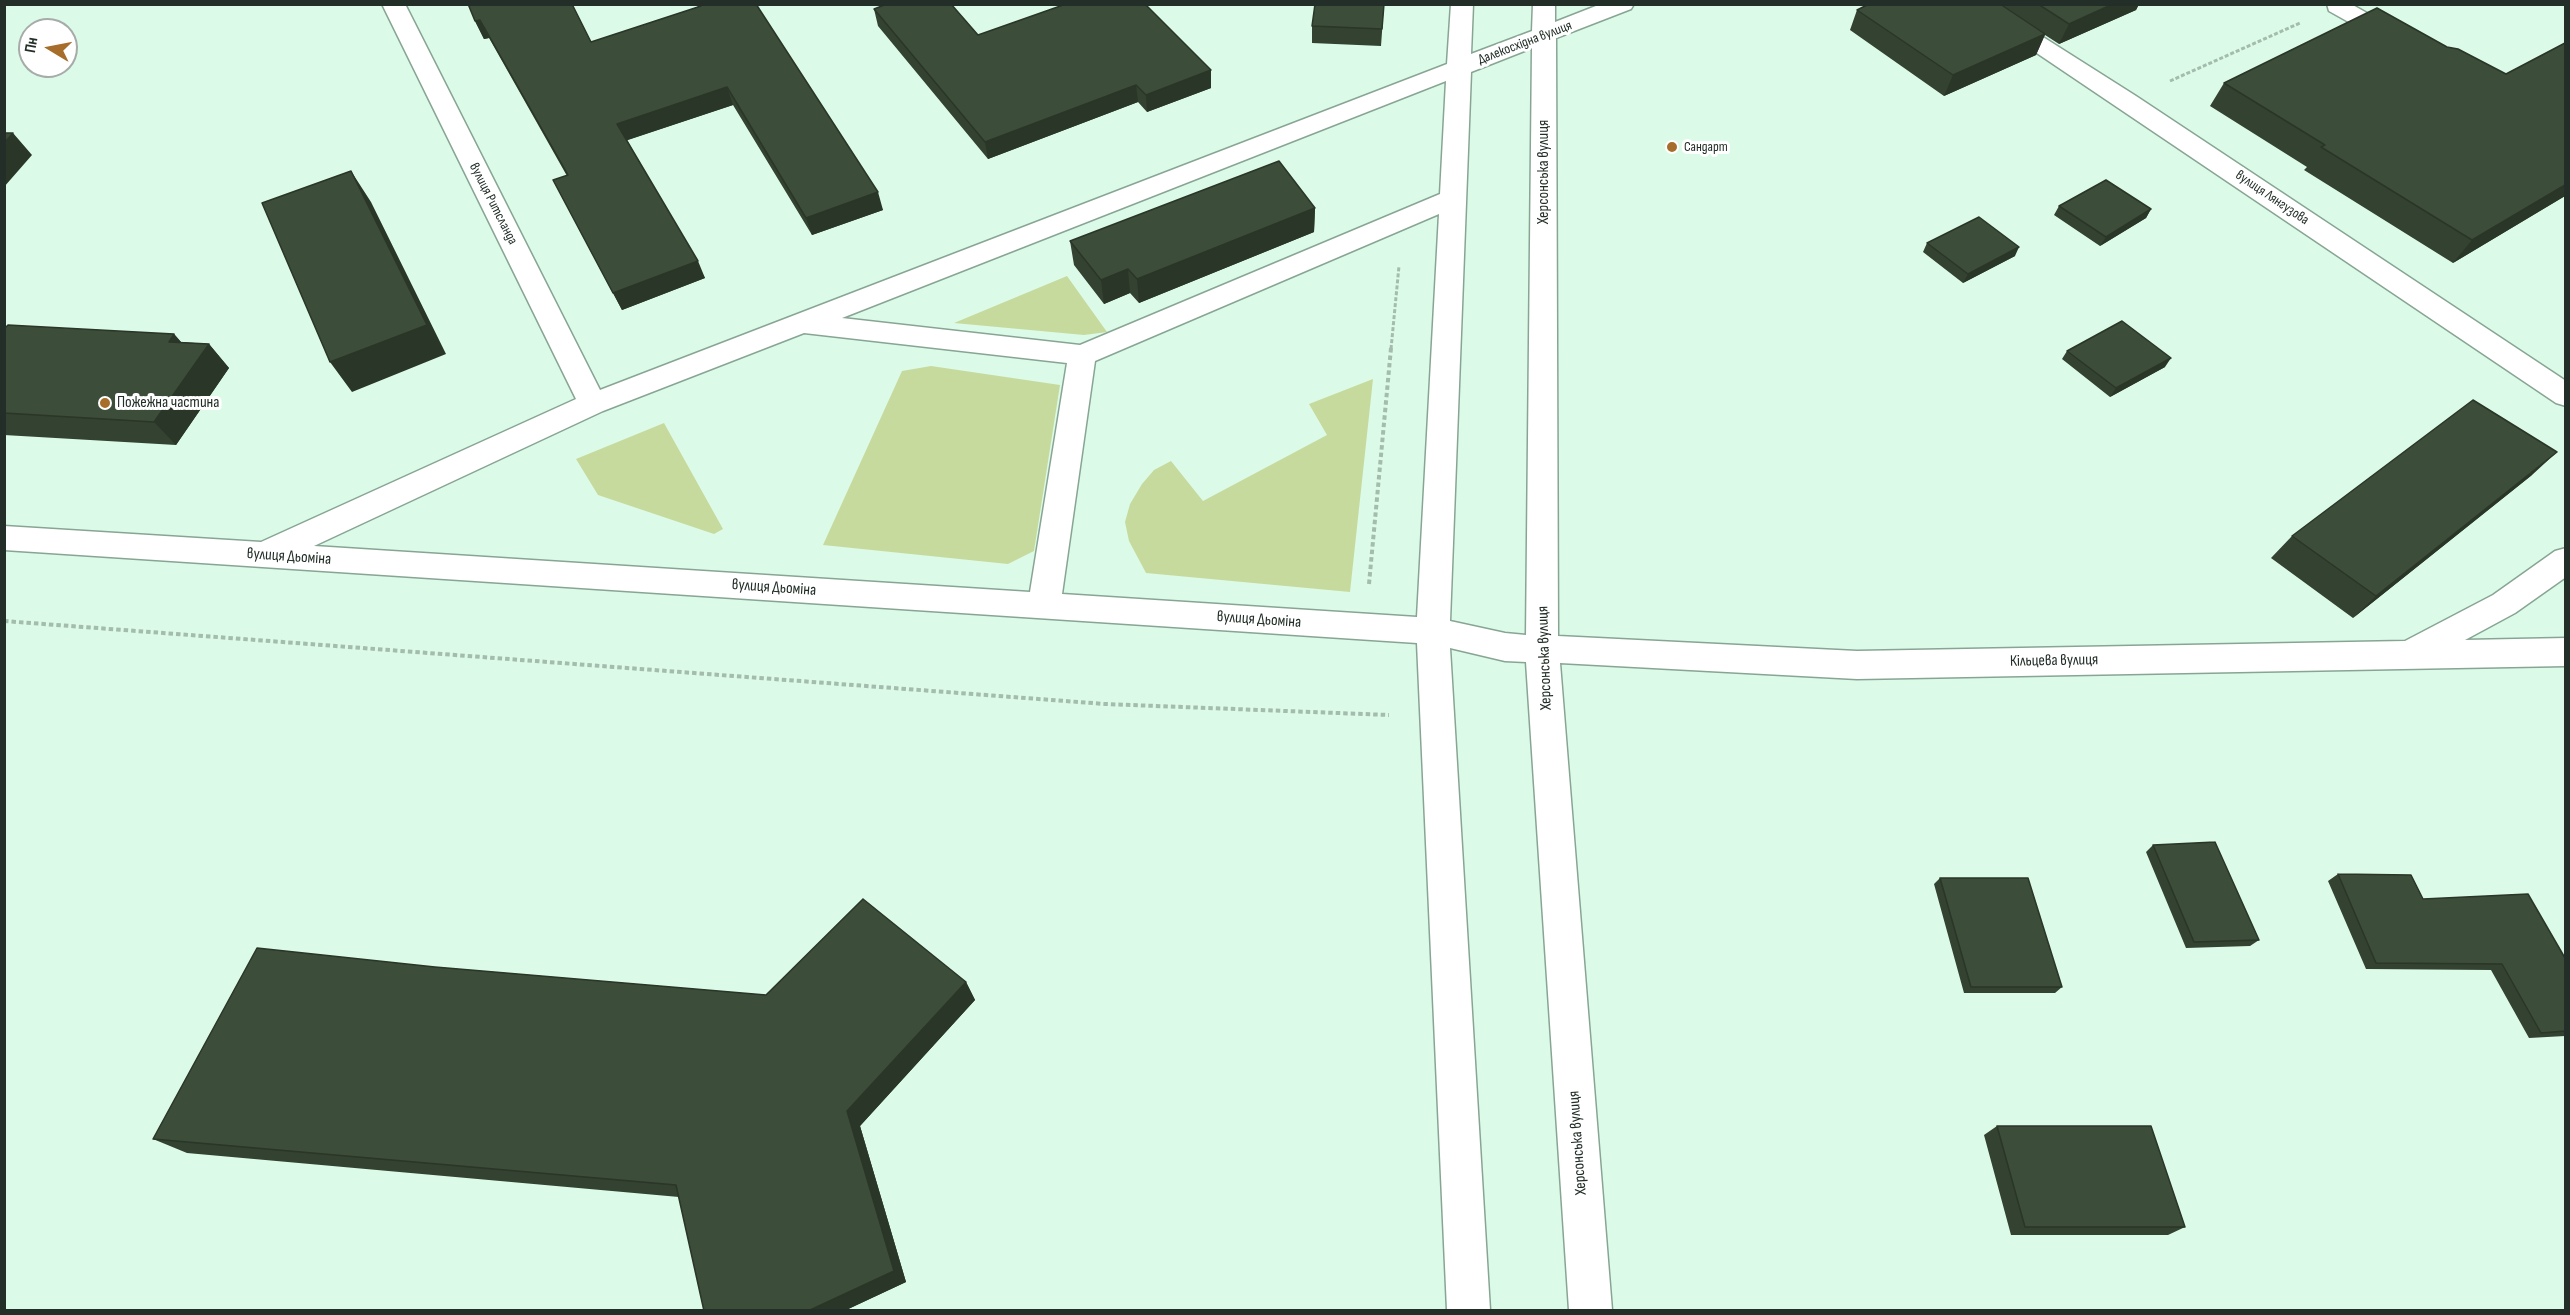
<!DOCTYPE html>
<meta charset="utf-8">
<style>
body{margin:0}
#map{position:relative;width:2570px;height:1315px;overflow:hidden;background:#dcfae8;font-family:"Sofia Sans Condensed",sans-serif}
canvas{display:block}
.frame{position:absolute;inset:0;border:6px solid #222e27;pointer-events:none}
.north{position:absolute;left:18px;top:18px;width:60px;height:60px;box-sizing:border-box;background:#fff;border:2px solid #a7aba9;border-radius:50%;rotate:280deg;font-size:16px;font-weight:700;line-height:24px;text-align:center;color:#222e27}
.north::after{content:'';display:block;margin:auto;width:21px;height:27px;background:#a66d2b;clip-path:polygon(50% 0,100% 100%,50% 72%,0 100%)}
</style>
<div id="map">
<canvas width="2570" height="1315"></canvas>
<div class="frame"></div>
<div class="north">Пн</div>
</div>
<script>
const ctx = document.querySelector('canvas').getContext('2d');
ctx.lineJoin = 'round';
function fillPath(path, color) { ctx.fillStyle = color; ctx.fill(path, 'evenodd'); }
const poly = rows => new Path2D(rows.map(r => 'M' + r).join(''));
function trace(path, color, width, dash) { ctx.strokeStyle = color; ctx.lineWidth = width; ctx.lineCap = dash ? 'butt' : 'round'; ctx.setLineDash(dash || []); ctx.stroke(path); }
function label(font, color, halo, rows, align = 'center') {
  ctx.font = font + ' "Sofia Sans Condensed",sans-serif'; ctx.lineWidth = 6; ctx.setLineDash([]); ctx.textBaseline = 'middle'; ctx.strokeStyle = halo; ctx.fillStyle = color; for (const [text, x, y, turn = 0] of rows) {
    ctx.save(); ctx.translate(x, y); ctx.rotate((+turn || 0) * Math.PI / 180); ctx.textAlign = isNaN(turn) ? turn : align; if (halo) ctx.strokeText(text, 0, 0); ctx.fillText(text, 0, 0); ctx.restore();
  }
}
fillPath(poly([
 [1067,276,1107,332,1084,335,954,323],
 [931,366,1060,385,1034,551,1008,564,823,545,902,371],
 [1373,379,1350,592,1146,573,1129,541,1125,522,1130,504,1142,484,1154,470,1171,461,1203,501,1327,435,1309,404],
 [664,423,723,529,714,534,598,495,576,459]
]), '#c7da9d');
const minor = poly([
 [382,4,405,4,600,390,1447,64,1451,4,1473,4,1471,54,1532,31,1533,4,1555,4,1555,22,1601,4,1634,4,1631,9,1556,38,1558,636,1857,651,2405,641,2493,595,2555,551,2566,548,2566,577,2515,613,2465,640,2566,638,2566,666,1857,679,1560,663,1612,1310,1569,1310,1526,662,1505,661,1450,648,1490,1310,1447,1310,1417,643,4,550,4,526,261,542,576,399,382,4],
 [1532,48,1526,635,1505,633,1450,621,1471,72,1532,48],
 [1446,81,1440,194,1080,345,842,318,1446,81],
 [1439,214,1417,617,1062,594,1095,361,1439,214],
 [804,333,1067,363,1030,592,314,546,603,411,804,333],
 [1964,4,1991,4,2136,96,2566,381,2566,406,2556,403,1964,4],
 [2327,4,2351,4,2404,34,2408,39,2404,44,2396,46,2388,44,2329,11,2327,4]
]);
trace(minor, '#88a594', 3);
trace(poly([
 [2170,81,2300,23],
 [1391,349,1399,266]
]), '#a4bcad', 3, [4, 2]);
trace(poly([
 [1369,584,1391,348],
 [4,621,1105,704,1389,715]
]), '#a4bcad', 4, [4.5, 3]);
fillPath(minor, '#fff');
fillPath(poly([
 [696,4,756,4,883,210,812,235,733,105,627,140,705,278,622,310,553,180,567,176,489,38,484,39,475,21,591,42,698,7],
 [1384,4,1381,46,1312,43,1312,26],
 [1869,4,2139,4,2136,10,2059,44,2045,35,2036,55,1944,96,1850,30,1857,10],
 [874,9,978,35,1211,88,1147,112,1138,102,988,159,878,26],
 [2565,43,2565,196,2453,263,2304,170,2307,167,2210,106,2224,83,2447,47,2506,74],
 [2059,206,2151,209,2146,218,2100,246,2054,215],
 [1315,208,1314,232,1139,303,1130,293,1104,304,1074,265,1070,241],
 [1927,243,2015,256,1963,283,1923,252],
 [4,329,174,334,181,342,209,344,229,368,176,445,4,435],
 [2067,351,2165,367,2110,397,2062,359],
 [2532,475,2353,618,2271,558,2292,536],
 [2153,845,2259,940,2250,946,2186,948,2146,852],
 [2338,874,2423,899,2565,958,2565,1036,2529,1038,2491,970,2366,969,2328,881],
 [1940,878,2062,987,2055,993,1964,993,1934,884],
 [435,967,766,995,966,982,975,1000,860,1126,906,1282,844,1311,704,1311,679,1197,187,1153,153,1139],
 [1997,1126,2185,1227,2168,1235,2011,1235,1984,1135]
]), '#344231');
fillPath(poly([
 [2113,4,2139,4,2136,10,2059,44,2069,24],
 [480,20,489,38,484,39,475,21],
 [2045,34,2036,55,1944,96,1953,75],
 [1211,70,1211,88,1147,112,1146,95],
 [1136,85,1138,102,988,159,985,142],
 [727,87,733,105,625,141,617,124],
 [13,133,32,155,4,187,4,143],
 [351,171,371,202,446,354,352,392,330,362],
 [2565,185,2565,196,2453,263,2472,240],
 [878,192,883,210,812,235,806,218],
 [1315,208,1314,232,1139,303,1137,279],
 [2151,209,2146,218,2100,246,2106,237],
 [2019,247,2015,256,1963,283,1968,274],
 [698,261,705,278,622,310,613,293],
 [1128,269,1130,293,1104,304,1101,280],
 [174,334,195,358,169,342],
 [209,344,229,368,176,445,154,422],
 [2171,358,2165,367,2110,397,2116,388],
 [2557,452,2532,475,2353,618,2376,596],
 [966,982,975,1000,860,1126,906,1282,844,1311,808,1311,847,1111]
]), '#2a3628');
const building = poly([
 [468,4,572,4,591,42,701,6,700,4,756,4,878,192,806,218,727,87,617,124,698,261,613,293,553,180,568,175,480,20,475,21,468,4],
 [887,4,951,4,978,35,1066,4,1145,4,1211,70,1146,95,1136,85,985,142,874,9,887,4],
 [1315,4,1384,4,1382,29,1312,26,1315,4],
 [1869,4,2000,4,2045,34,1953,75,1857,10,1869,4],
 [2038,4,2113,4,2069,24,2038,4],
 [2377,8,2447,47,2458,49,2506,74,2565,43,2565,185,2472,240,2321,147,2325,145,2224,83,2377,8],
 [4,133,13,133,4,143,4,133],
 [1279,161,1315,208,1137,279,1128,269,1101,280,1070,241,1279,161],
 [351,171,427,325,330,362,262,203,351,171],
 [2106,180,2151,209,2106,237,2059,206,2106,180],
 [1979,217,2019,247,1968,274,1927,243,1979,217],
 [2122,321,2171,358,2116,388,2067,351,2122,321],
 [8,325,174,334,169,342,209,344,154,422,4,413,4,329,8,325],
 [2473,400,2557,452,2376,596,2292,536,2473,400],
 [2215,842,2259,940,2194,942,2153,845,2215,842],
 [2338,874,2411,875,2423,899,2528,894,2565,958,2565,1031,2541,1033,2502,964,2376,963,2338,874],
 [1940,878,2028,878,2062,987,1971,987,1940,878],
 [863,899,966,982,847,1111,894,1271,808,1311,704,1311,676,1185,153,1139,257,948,435,967,766,995,863,899],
 [1997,1126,2151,1126,2185,1227,2025,1227,1997,1126]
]);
fillPath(building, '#3c4d39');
trace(building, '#2a3628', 1.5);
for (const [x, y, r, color] of [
 [1672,147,6,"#a66d2b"],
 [105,403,6,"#a66d2b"]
]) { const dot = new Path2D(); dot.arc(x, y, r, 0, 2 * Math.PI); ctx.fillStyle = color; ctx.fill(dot); trace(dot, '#fff', 2); }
label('14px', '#222e27', '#fff', [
 ["Далекосхідна вулиця",1525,43,-21],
 ["вулиця Лянгузова",2272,198,34],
 ["вулиця Ритсланда",493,204,63]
]);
label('14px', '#222e27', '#fff', [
 ["Сандарт",1684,147]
], 'left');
label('16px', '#222e27', '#fff', [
 ["Херсонська вулиця",1544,172,-90],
 ["вулиця Дьоміна",289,557,4],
 ["вулиця Дьоміна",774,588,4],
 ["вулиця Дьоміна",1259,620,4],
 ["Херсонська вулиця",1545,658,-92],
 ["Кільцева вулиця",2054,661,-1],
 ["Херсонська вулиця",1578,1143,-94]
]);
label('16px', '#222e27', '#fff', [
 ["Пожежна частина",117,403]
], 'left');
</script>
